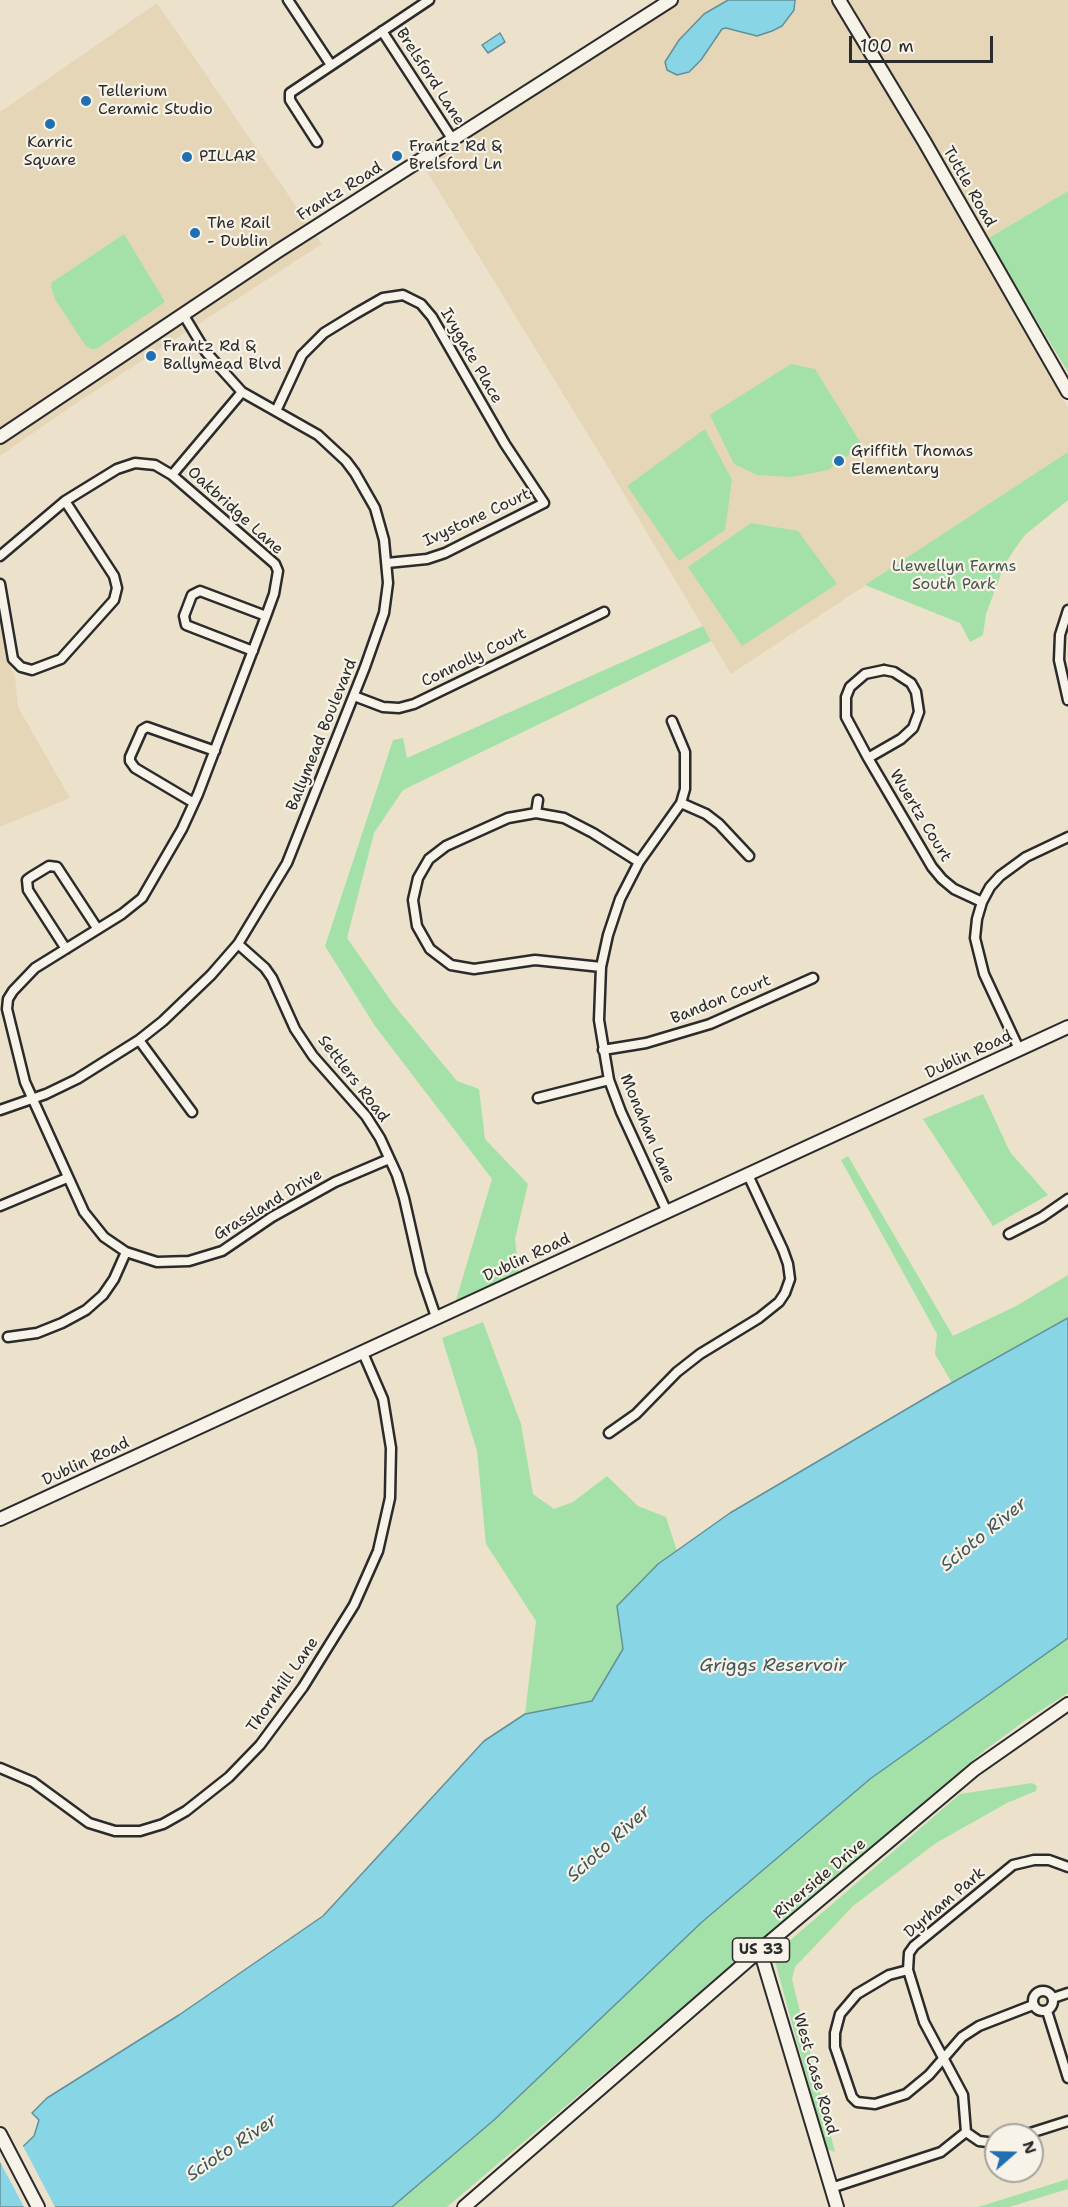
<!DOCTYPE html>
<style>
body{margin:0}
#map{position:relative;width:1068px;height:2207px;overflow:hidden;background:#ece2cc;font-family:"Shantell Sans",sans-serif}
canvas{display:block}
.north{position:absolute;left:984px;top:2123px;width:60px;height:60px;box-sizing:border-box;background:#f7f3e8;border:2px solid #a5a39c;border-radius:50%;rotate:70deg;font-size:16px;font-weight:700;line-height:24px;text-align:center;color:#2b2b2b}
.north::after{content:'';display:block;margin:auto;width:21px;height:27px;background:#1f6fb2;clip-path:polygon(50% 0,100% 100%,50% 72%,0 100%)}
.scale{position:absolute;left:849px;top:36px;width:144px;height:27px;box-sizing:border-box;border:3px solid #2b2b2b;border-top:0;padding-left:8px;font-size:18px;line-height:21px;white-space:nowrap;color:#2b2b2b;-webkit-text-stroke:4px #f7f3e8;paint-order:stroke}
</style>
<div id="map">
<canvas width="1068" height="2207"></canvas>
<div class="north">N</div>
<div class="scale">100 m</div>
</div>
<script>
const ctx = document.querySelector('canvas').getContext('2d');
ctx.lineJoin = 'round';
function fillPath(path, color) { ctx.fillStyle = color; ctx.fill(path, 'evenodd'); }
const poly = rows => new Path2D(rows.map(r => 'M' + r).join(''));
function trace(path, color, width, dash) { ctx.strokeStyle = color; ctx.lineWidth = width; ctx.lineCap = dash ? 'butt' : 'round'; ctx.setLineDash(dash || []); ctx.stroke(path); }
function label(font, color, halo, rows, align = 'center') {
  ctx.font = font + ' "Shantell Sans",sans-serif'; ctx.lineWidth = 4.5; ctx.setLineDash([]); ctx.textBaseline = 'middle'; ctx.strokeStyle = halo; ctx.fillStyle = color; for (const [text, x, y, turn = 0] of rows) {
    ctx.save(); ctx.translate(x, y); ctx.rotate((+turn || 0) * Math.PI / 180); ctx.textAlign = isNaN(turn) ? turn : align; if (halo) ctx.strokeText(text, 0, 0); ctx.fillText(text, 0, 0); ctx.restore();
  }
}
fillPath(poly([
 [664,0,1068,0,1068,191,975,246,1068,408,1068,452,731,674,609,469,418,157],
 [157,3,322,244,69,408,0,456,0,112],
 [0,625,7,660,15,677,18,707,70,798,0,827]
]), '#e5d6b8');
fillPath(poly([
 [1068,191,1068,372,987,239],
 [124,234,165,302,96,349,91,349,85,345,55,299,51,287,52,282,57,279],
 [791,364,815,369,862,445,828,470,792,477,757,475,734,464,710,415],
 [705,429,732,480,725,530,679,561,627,486],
 [1068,452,1068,500,1025,535,1014,550,1004,566,986,614,983,635,970,642,960,623,865,585],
 [751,523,798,531,837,584,742,646,688,567],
 [703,626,711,641,403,790,374,833,347,938,394,1005,457,1081,479,1089,485,1139,528,1184,515,1239,519,1273,456,1300,492,1179,375,1026,325,946,393,740,403,738,407,758],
 [983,1094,1010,1152,1048,1195,993,1226,923,1119],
 [848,1156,953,1336,1016,1306,1068,1275,1068,1318,952,1383,935,1354,937,1334,841,1160],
 [483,1322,521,1424,533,1494,554,1509,573,1502,607,1476,638,1506,666,1517,677,1551,658,1564,617,1606,623,1649,592,1701,525,1714,536,1621,486,1544,477,1451,442,1338],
 [1068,1638,1068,1693,1026,1720,985,1750,447,2207,392,2207,494,2120,702,1922,870,1779],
 [1032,1783,1037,1786,1036,1791,1007,1803,936,1843,853,1906,795,1967,792,1979,835,2152,826,2149,775,1961,780,1949,960,1794],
 [1068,2179,1068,2189,1009,2207,978,2207]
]), '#a4e1a8');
const water = poly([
 [728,0,795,0,794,10,782,26,772,31,757,36,726,28,722,29,701,60,689,72,677,75,667,70,665,62,679,40,704,14,728,0],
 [500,33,505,42,488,53,482,45,500,33],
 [1068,1318,1068,1638,870,1779,702,1922,494,2120,392,2207,0,2207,0,2144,14,2155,34,2136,39,2120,32,2113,47,2098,179,2015,323,1916,484,1741,525,1714,592,1701,623,1649,617,1606,658,1564,730,1513,939,1390,1068,1318]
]);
fillPath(water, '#87d5e5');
trace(water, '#62919b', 1.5);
fillPath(poly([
 [0,2141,14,2152,22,2144,55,2207,24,2207,0,2162]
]), '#ece2cc');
const minor = poly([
 [288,0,331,65],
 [382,31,453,140],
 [317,142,290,100,290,93,429,0],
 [276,411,302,355,324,333,355,314,383,298,403,295,421,304,432,317,505,444,544,503,445,553,427,559,387,563],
 [172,475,242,392],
 [0,556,65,501,117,469,135,463,155,465,172,475,275,564,278,571,274,594,266,616,198,794,182,829,142,898,122,914,35,968,13,991,8,999,7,1009,25,1082,84,1212,104,1237,126,1252,157,1262,189,1261,222,1251,272,1217,335,1182,389,1159],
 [0,584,13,659,21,667,32,670,61,659,114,600,117,588,114,576,65,501],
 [1068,610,1060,635,1059,660,1068,700],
 [253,651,186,625,184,616,192,595,200,591,266,616],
 [884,670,894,672,911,683,916,692,919,712,913,728,901,739,868,758,846,717,846,697,850,687,865,674,884,670],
 [354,696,383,707,399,708,414,704,604,612],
 [868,758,932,867,942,879,954,889,982,902],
 [194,803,135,768,130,761,130,757,142,730,147,727,215,751],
 [681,803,706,814,719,824,749,856],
 [536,813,538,800],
 [238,944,265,968,272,978,295,1029,313,1056,366,1116,380,1138,397,1175,404,1198,421,1273,436,1317],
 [66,949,28,890,27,880,31,877,49,866,57,867,97,928],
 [601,967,535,960,474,969,451,965,430,949,417,926,413,900,418,878,429,859,446,846,508,818,536,813,564,818,593,833,639,862],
 [139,1040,192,1112],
 [1019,1049,984,974,975,938,977,919,982,902,990,887,1000,876,1026,857,1068,837],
 [603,1050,646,1043,710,1024,813,978],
 [538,1098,609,1080],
 [0,1110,46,1094,77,1079,139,1040,163,1021,211,975,238,944,287,863,365,667,384,613,388,583,384,540,375,508,355,473,346,461,318,435,242,392,206,352,183,314],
 [0,1206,67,1178],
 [667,1212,621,1112,609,1080,599,1020,601,967,608,935,620,899,639,862,681,803,685,789,685,752,672,721],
 [1009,1234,1042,1217,1068,1199],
 [8,1337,37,1333,62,1323,86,1310,103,1295,114,1279,126,1252],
 [609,1433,636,1414,677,1372,700,1354,759,1318,779,1302,785,1293,790,1279,788,1264,783,1250,748,1175],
 [0,1768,33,1782,89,1823,115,1831,140,1831,163,1824,186,1811,229,1777,260,1745,303,1687,354,1605,378,1551,390,1498,391,1448,383,1399,363,1353],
 [908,1970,889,1975,857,1994,840,2014,835,2033,835,2047,852,2097,857,2102,875,2104,906,2094,929,2075,962,2037,979,2026,1033,2005],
 '1033 2001a10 10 0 1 1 20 0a10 10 0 1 1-20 0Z',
 [1053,1998,1068,1993],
 [1047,2011,1068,2078],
 [966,2132,979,2141,996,2143],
 [1024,2135,1068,2121],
 [831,2188,941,2152,966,2132,963,2095,924,2022,908,1970,909,1953,914,1946,1013,1865,1034,1860,1049,1860,1068,1867]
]);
const secondary = poly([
 [839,0,924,141,1068,392],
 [0,1519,1068,1027],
 [760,1950,837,2207]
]);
const primary = poly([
 [0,437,278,251,671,0],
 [0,2134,38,2207],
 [464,2207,760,1950,975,1769,1068,1704]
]);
trace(minor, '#2b2b2b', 13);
trace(secondary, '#2b2b2b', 16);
trace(primary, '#2b2b2b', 16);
trace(minor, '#f7f3e8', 8);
trace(secondary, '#f7f3e8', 12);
trace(primary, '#f7f3e8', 12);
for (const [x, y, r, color] of [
 [86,101,6,"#1f6fb2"],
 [50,124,6,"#1f6fb2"],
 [397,156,6,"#1f6fb2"],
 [187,157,6,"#1f6fb2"],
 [195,233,6,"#1f6fb2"],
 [151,356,6,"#1f6fb2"],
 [839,461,6,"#1f6fb2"]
]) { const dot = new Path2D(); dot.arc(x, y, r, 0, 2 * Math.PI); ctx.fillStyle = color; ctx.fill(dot); trace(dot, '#f7f3e8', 2); }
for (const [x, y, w] of [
 [761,1950,57]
]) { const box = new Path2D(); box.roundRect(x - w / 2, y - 12, w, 24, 4.5); ctx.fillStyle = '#f7f3e8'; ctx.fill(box); trace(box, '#2b2b2b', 1.5); }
label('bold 15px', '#2b2b2b', null, [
 ["US 33",761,1950]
]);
label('16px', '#2b2b2b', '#f7f3e8', [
 ["Brelsford Lane",430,77,57],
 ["Tuttle Road",969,187,60],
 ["Frantz Road",340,192,-32],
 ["Ivygate Place",471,356,60],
 ["Oakbridge Lane",235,511,42],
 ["Ivystone Court",477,518,-25],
 ["Connolly Court",474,658,-26],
 ["Ballymead Boulevard",322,735,-68],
 ["Wuertz Court",920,816,59],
 ["Bandon Court",721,1000,-22],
 ["Dublin Road",969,1055,-25],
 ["Settlers Road",353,1079,52],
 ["Monahan Lane",647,1129,67],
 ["Grassland Drive",268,1205,-31],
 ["Dublin Road",527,1258,-25],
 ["Dublin Road",86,1462,-25],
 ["Thornhill Lane",283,1685,-55],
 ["Riverside Drive",820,1879,-40],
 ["Dyrham Park",945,1903,-40],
 ["West Case Road",815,2074,74]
]);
label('16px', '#2b2b2b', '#f7f3e8', [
 ["Tellerium",98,92],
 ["Ceramic Studio",98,110],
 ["Karric",50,143,"center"],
 ["Square",50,161,"center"],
 ["Frantz Rd &",409,147],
 ["Brelsford Ln",409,165],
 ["PILLAR",199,157],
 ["The Rail",207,224],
 ["- Dublin",207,242],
 ["Frantz Rd &",163,347],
 ["Ballymead Blvd",163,365],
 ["Griffith Thomas",851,452],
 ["Elementary",851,470]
], 'left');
label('16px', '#49584a', '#f7f3e8', [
 ["Llewellyn Farms",954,567],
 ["South Park",954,585]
]);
label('italic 18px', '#42565a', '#f7f3e8', [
 ["Scioto River",984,1535,-39],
 ["Griggs Reservoir",773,1666],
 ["Scioto River",609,1844,-42],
 ["Scioto River",232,2148,-34]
]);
</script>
